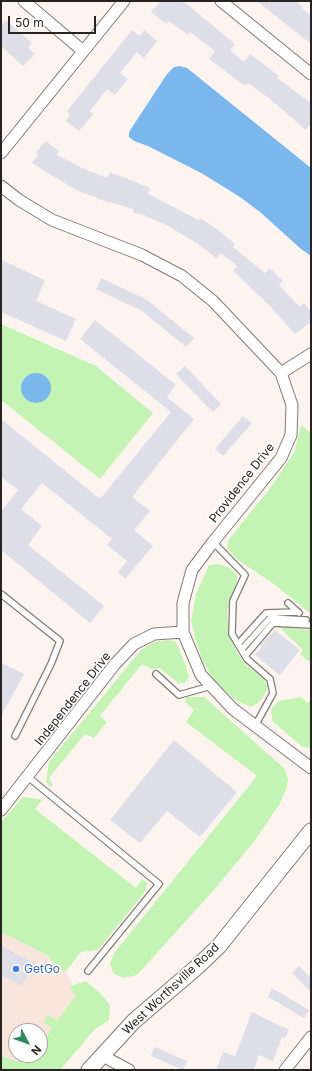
<!DOCTYPE html>
<style>
body{margin:0}
#map{position:relative;width:312px;height:1071px;overflow:hidden;background:#fef4ef;font-family:Inter,sans-serif}
canvas{display:block}
.frame{position:absolute;inset:0;border:2px solid #272321;pointer-events:none}
.north{position:absolute;left:8px;top:1023px;width:40px;height:40px;box-sizing:border-box;background:#fff;border:1px solid #a9a7a6;border-radius:50%;rotate:131deg;font-size:11px;font-weight:700;line-height:16px;text-align:center;color:#272321}
.north::after{content:'';display:block;margin:auto;width:14px;height:18px;background:#30895f;clip-path:polygon(50% 0,100% 100%,50% 72%,0 100%)}
.scale{position:absolute;left:8px;top:16px;width:88px;height:18px;box-sizing:border-box;border:2px solid #272321;border-top:0;padding-left:5px;font-size:12px;line-height:14px;white-space:nowrap;color:#272321;-webkit-text-stroke:3px #fff;paint-order:stroke}
</style>
<div id="map">
<canvas width="312" height="1071"></canvas>
<div class="frame"></div>
<div class="north">N</div>
<div class="scale">50 m</div>
</div>
<script>
const ctx = document.querySelector('canvas').getContext('2d');
ctx.lineJoin = 'round';
function fillPath(path, color) { ctx.fillStyle = color; ctx.fill(path, 'evenodd'); }
const poly = rows => new Path2D(rows.map(r => 'M' + r).join(''));
function trace(path, color, width, dash) { ctx.strokeStyle = color; ctx.lineWidth = width; ctx.lineCap = dash ? 'butt' : 'round'; ctx.setLineDash(dash || []); ctx.stroke(path); }
function label(font, color, halo, rows, align = 'center') {
  ctx.font = font + ' Inter,sans-serif'; ctx.lineWidth = 3.5; ctx.setLineDash([]); ctx.textBaseline = 'middle'; ctx.strokeStyle = halo; ctx.fillStyle = color; for (const [text, x, y, turn = 0] of rows) {
    ctx.save(); ctx.translate(x, y); ctx.rotate((+turn || 0) * Math.PI / 180); ctx.textAlign = isNaN(turn) ? turn : align; if (halo) ctx.strokeText(text, 0, 0); ctx.fillText(text, 0, 0); ctx.restore();
  }
}
fillPath(poly([
 [1,932,47,955,59,970,66,971,77,995,57,1021,51,1017,53,1028,47,1037,40,1031,16,1031,16,1055,24,1055,22,1058,14,1061,1,1056]
]), '#f8e6dd');
fillPath(poly([
 [1,324,96,366,153,413,100,479,1,400],
 [301,425,311,433,311,614,274,584,238,560,227,548,229,539,268,491,294,453],
 [218,564,229,567,237,575,237,586,227,611,229,635,238,654,246,665,264,679,268,687,265,695,258,703,251,707,237,701,216,683,203,662,196,641,191,621,196,594,209,565],
 [279,627,311,630,311,660,309,662,300,654,303,650],
 [168,640,176,642,186,666,189,678,184,683,179,684,160,668,152,669,142,664,100,716,107,722,94,738,85,734,49,778,53,786,51,788,46,782,49,762,141,650,154,642],
 [187,697,204,697,284,768,288,778,287,787,279,805,253,843,213,891,137,975,123,978,113,973,110,963,115,952,257,776,186,722,194,710,186,703,185,699],
 [301,697,308,703,311,699,310,748,303,747,273,722,272,717,271,709,279,701],
 [23,797,40,799,42,800,35,809,136,888,142,879,148,883,144,893,98,950,81,952,66,971,59,970,47,955,1,932,1,822],
 [86,981,100,993,110,1005,109,1020,95,1029,60,1070,1,1070,1,1056,16,1061,22,1058,24,1055,40,1055,40,1033,47,1037,52,1027,44,1023,46,1017,48,1015,57,1021,76,995,71,990,70,986]
]), '#c3f4b3');
fillPath(poly([
 [180,66,187,68,311,168,311,256,301,249,260,212,240,197,203,174,148,146,134,141,129,137,129,132,167,74,174,67],
 '21 388a15 15 0 1 1 30 0a15 15 0 1 1-30 0Z'
]), '#79b7ec');
fillPath(poly([
 [161,1,182,1,188,5,235,44,230,50,244,62,250,54,279,76,277,78,311,103,311,123,306,130,270,99,248,83,245,86,209,59,215,51,190,32,188,35,169,21,166,24,151,12],
 [257,1,295,1,303,7,302,8,311,16,311,44],
 [6,20,32,43,28,48,35,54,23,66,1,46,1,26],
 [132,30,140,36,144,30,157,41,144,58,137,52,120,73,128,79,115,95,107,89,90,111,94,114,79,131,66,121,70,114,67,111],
 [46,141,59,151,57,155,82,168,107,178,110,172,150,188,148,194,199,220,200,218,217,229,235,244,233,247,265,273,270,268,283,281,279,285,300,307,304,303,311,311,311,322,295,334,268,304,233,271,237,266,221,253,216,258,198,244,168,226,141,214,133,213,133,209,110,202,110,203,76,190,32,163,38,154,36,152],
 [1,260,45,280,36,301,76,319,66,341,1,312],
 [101,278,147,300,194,338,186,347,142,311,96,289],
 [95,320,176,385,167,397,194,419,132,497,150,511,134,530,153,546,125,579,118,572,127,561,107,545,112,539,42,483,21,509,42,526,28,545,104,606,90,623,1,550,1,511,18,490,1,477,1,419,100,499,171,412,80,339],
 [185,366,221,404,213,412,176,374],
 [243,416,252,423,223,456,215,449],
 [275,630,300,650,280,675,255,655,262,647,260,645],
 [1,663,24,674,1,717],
 [174,740,237,792,200,837,167,811,140,843,110,820],
 [1,946,34,963,22,986,1,975],
 [299,966,311,978,311,992,292,973],
 [272,988,309,1010,304,1018,268,997],
 [252,1012,289,1030,285,1038,282,1037,273,1061,259,1055,254,1070,216,1070,223,1052,235,1056],
 [155,1047,187,1061,183,1070,151,1056]
]), '#dddee8');
const lane = poly([
 [213,542,245,575,233,601,232,634,247,659,270,679,273,693,255,726],
 [1,594,60,641,51,664,15,736],
 [288,603,299,613],
 [238,644,266,613,298,612],
 [242,649,270,618,306,620],
 [245,656,273,623,311,625],
 [156,674,179,695,211,686],
 [28,777,159,884,88,971]
]);
const street = poly([
 [24,1,83,51],
 [221,1,311,74],
 [1,153,124,1],
 [1,186,19,200,52,220,142,255,182,276,213,301,281,373,292,405,291,435,281,458,213,542,192,570,183,603,183,632,201,675,233,709,311,768],
 [281,373,311,354],
 [1,810,115,664,134,644,154,634,183,632],
 [101,1055,129,1070],
 [285,1070,311,1037]
]);
const secondary = poly([
 [89,1070,134,1021,197,967,219,946,311,831]
]);
trace(lane, '#837a76', 8);
trace(street, '#837a76', 13);
trace(secondary, '#837a76', 17);
trace(lane, '#fff', 5.5);
trace(street, '#fff', 11);
trace(secondary, '#fff', 15);
for (const [x, y, r, color] of [
 [16,969,4,"#3f7fe0"]
]) { const dot = new Path2D(); dot.arc(x, y, r, 0, 2 * Math.PI); ctx.fillStyle = color; ctx.fill(dot); trace(dot, '#fff', 1.5); }
label('12px', '#272321', '#fff', [
 ["Providence Drive",242,483,-52],
 ["Independence Drive",73,699,-52],
 ["West Worthsville Road",171,989,-43]
]);
label('12px', '#366cbe', '#fff', [
 ["GetGo",24,969]
], 'left');
</script>
